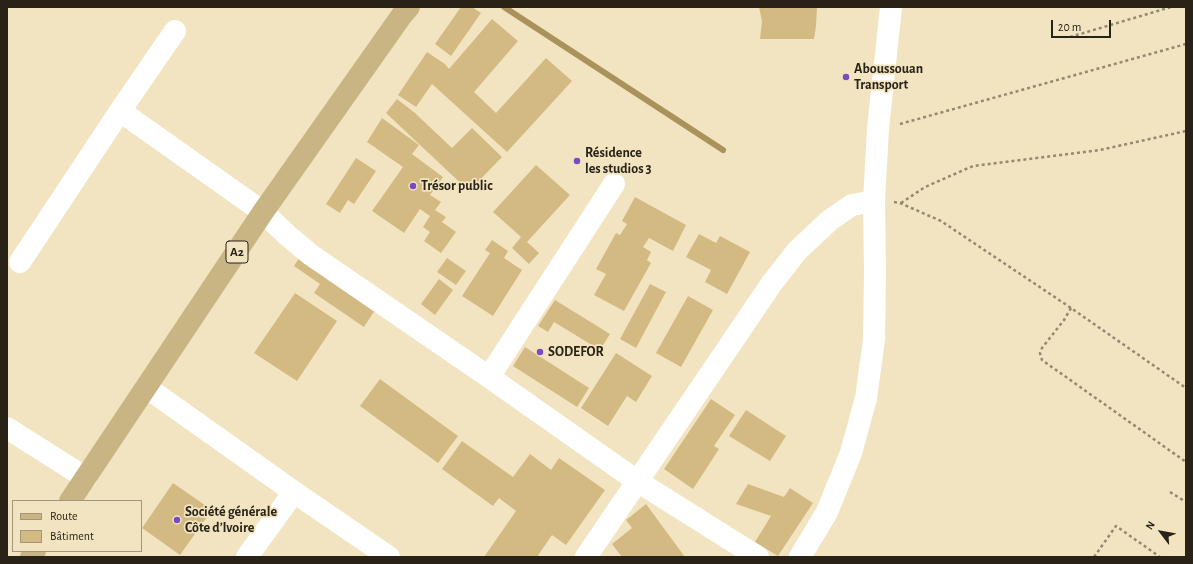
<!DOCTYPE html>
<meta charset="utf-8">
<style>
body{margin:0}
#map{position:relative;width:1193px;height:564px;overflow:hidden;background:#f3e4c1;font-family:"Alegreya Sans",sans-serif}
canvas{display:block}
.frame{position:absolute;inset:0;border:8px solid #282316;pointer-events:none}
.legend{position:absolute;left:12px;top:500px;width:130px;height:52px;box-sizing:border-box;background:#f3e4c1;border:1px solid #a2977d;margin:0;padding:5px 7px;list-style:none;font-size:12px;color:#282316}
.legend li{display:flex;align-items:center;gap:8px;height:20px}
.legend b{width:20px;border:1px solid #a2977d}
.north{position:absolute;left:1141px;top:512px;width:40px;height:40px;-webkit-text-stroke:3px #f3e4c1;paint-order:stroke;rotate:302deg;font-size:11px;font-weight:700;line-height:16px;text-align:center;color:#282316}
.north::after{content:'';display:block;margin:auto;width:14px;height:18px;background:#282316;clip-path:polygon(50% 0,100% 100%,50% 72%,0 100%)}
.scale{position:absolute;left:1051px;top:20px;width:60px;height:18px;box-sizing:border-box;border:2px solid #282316;border-top:0;padding-left:5px;font-size:12px;line-height:14px;white-space:nowrap;color:#282316;-webkit-text-stroke:3px #f3e4c1;paint-order:stroke}
</style>
<div id="map">
<canvas width="1193" height="564"></canvas>
<div class="frame"></div>
<ul class="legend">
<li><b style="height:5px;background:#c8b583"></b>Route</li>
<li><b style="height:11px;background:#d3ba82"></b>Bâtiment</li>
</ul>
<div class="north">N</div>
<div class="scale">20 m</div>
</div>
<script>
const ctx = document.querySelector('canvas').getContext('2d');
ctx.lineJoin = 'round';
const poly = rows => new Path2D(rows.map(r => 'M' + r).join(''));
function trace(path, color, width, dash) { ctx.strokeStyle = color; ctx.lineWidth = width; ctx.lineCap = dash ? 'butt' : 'round'; ctx.setLineDash(dash || []); ctx.stroke(path); }
function fillPath(path, color) { ctx.fillStyle = color; ctx.fill(path, 'evenodd'); }
function label(font, color, halo, rows, align = 'center') {
  ctx.font = font + ' "Alegreya Sans",sans-serif'; ctx.lineWidth = 3.5; ctx.setLineDash([]); ctx.textBaseline = 'middle'; ctx.strokeStyle = halo; ctx.fillStyle = color; for (const [text, x, y, turn = 0] of rows) {
    ctx.save(); ctx.translate(x, y); ctx.rotate((+turn || 0) * Math.PI / 180); ctx.textAlign = isNaN(turn) ? turn : align; if (halo) ctx.strokeText(text, 0, 0); ctx.fillText(text, 0, 0); ctx.restore();
  }
}
trace(poly([
 [504,7,723,150]
]), '#aa935b', 6);
fillPath(poly([
 [461,7,472,7,481,13,451,56,435,44],
 [759,7,817,7,816,26,814,39,760,39,762,21],
 [492,19,518,41,474,92,496,113,546,58,572,81,507,152,432,84,416,107,398,95,427,52,445,64,449,69],
 [397,99,415,113,452,148,472,128,502,157,469,191,386,113],
 [382,118,419,145,412,154,443,177,430,195,441,202,435,210,446,217,442,222,456,232,441,253,424,241,430,232,423,227,430,216,420,209,404,233,372,211,403,167,367,142],
 [356,158,376,171,354,204,348,200,340,213,326,204],
 [536,165,570,195,527,242,539,253,529,264,512,248,521,237,493,212],
 [635,197,686,225,673,251,649,238,643,247,651,252,647,260,651,263,624,311,594,295,606,274,596,269,616,233,620,235,627,224,622,221],
 [699,234,716,243,720,236,750,252,727,294,705,282,711,270,686,257],
 [492,240,508,251,504,258,522,270,493,316,462,296,490,253,485,250],
 [299,258,375,310,364,327,314,293,320,284,294,266],
 [447,258,466,271,456,285,437,272],
 [439,279,453,290,435,315,421,304],
 [650,284,666,292,636,348,620,339],
 [295,293,337,321,297,381,254,353],
 [688,296,713,310,681,367,656,353],
 [555,300,610,334,600,350,554,322,548,332,538,326],
 [525,347,589,388,577,407,513,366],
 [616,353,652,376,636,402,627,396,608,426,581,408],
 [380,379,458,436,438,463,360,406],
 [711,399,735,415,714,446,719,449,693,489,664,469],
 [746,410,786,436,770,461,729,436],
 [462,441,513,477,530,454,551,470,559,458,605,490,566,545,552,535,537,557,484,557,516,511,499,498,493,506,442,469],
 [173,483,212,510,180,555,142,528],
 [748,484,784,497,790,488,813,503,778,556,755,542,771,516,736,504],
 [646,504,685,557,622,557,612,544,632,528,626,520]
]), '#d3ba82');
trace(poly([
 [1070,37,1171,7],
 [900,124,1186,44],
 [894,202,900,203,941,221,1071,308,1186,388],
 [901,203,925,187,973,166,1100,150,1186,131],
 [1071,308,1064,320,1042,348,1040,353,1042,360,1186,462],
 [1170,492,1186,502],
 [1094,557,1116,526,1160,557]
]), '#938970', 2.5, [3, 3]);
trace(poly([
 [120,111,263,212,287,235,311,255,489,377,637,481,758,557],
 [20,262,120,111,175,31],
 [489,377,614,184],
 [146,387,294,492,389,557],
 [7,428,86,478],
 [247,557,294,492],
 [586,557,772,283,797,251,830,220,852,205,874,201],
 [800,557,827,512,851,453,866,398,874,340,875,271,874,201,878,129,891,7]
]), '#fff', 22);
trace(poly([
 [70,501,263,212,402,15,409,7],
 [31,557,35,551]
]), '#c8b583', 22);
for (const [x, y, r, color] of [
 [846,77,4,"#784bc3"],
 [577,161,4,"#784bc3"],
 [413,186,4,"#784bc3"],
 [540,352,4,"#784bc3"],
 [177,520,4,"#784bc3"]
]) { const dot = new Path2D(); dot.arc(x, y, r, 0, 2 * Math.PI); ctx.fillStyle = color; ctx.fill(dot); trace(dot, '#f3e4c1', 1.5); }
for (const [x, y, w] of [
 [237,252,22]
]) { const box = new Path2D(); box.roundRect(x - w / 2, y - 11, w, 22, 3); ctx.fillStyle = '#f3e4c1'; ctx.fill(box); trace(box, '#282316', 1); }
label('bold 13px', '#282316', null, [
 ["A2",237,252]
]);
label('bold 14px', '#282316', '#f3e4c1', [
 ["Aboussouan",854,69],
 ["Transport",854,85],
 ["Résidence",585,153],
 ["les studios 3",585,169],
 ["Trésor public",421,186],
 ["SODEFOR",548,352],
 ["Société générale",185,512],
 ["Côte d’Ivoire",185,528]
], 'left');
</script>
